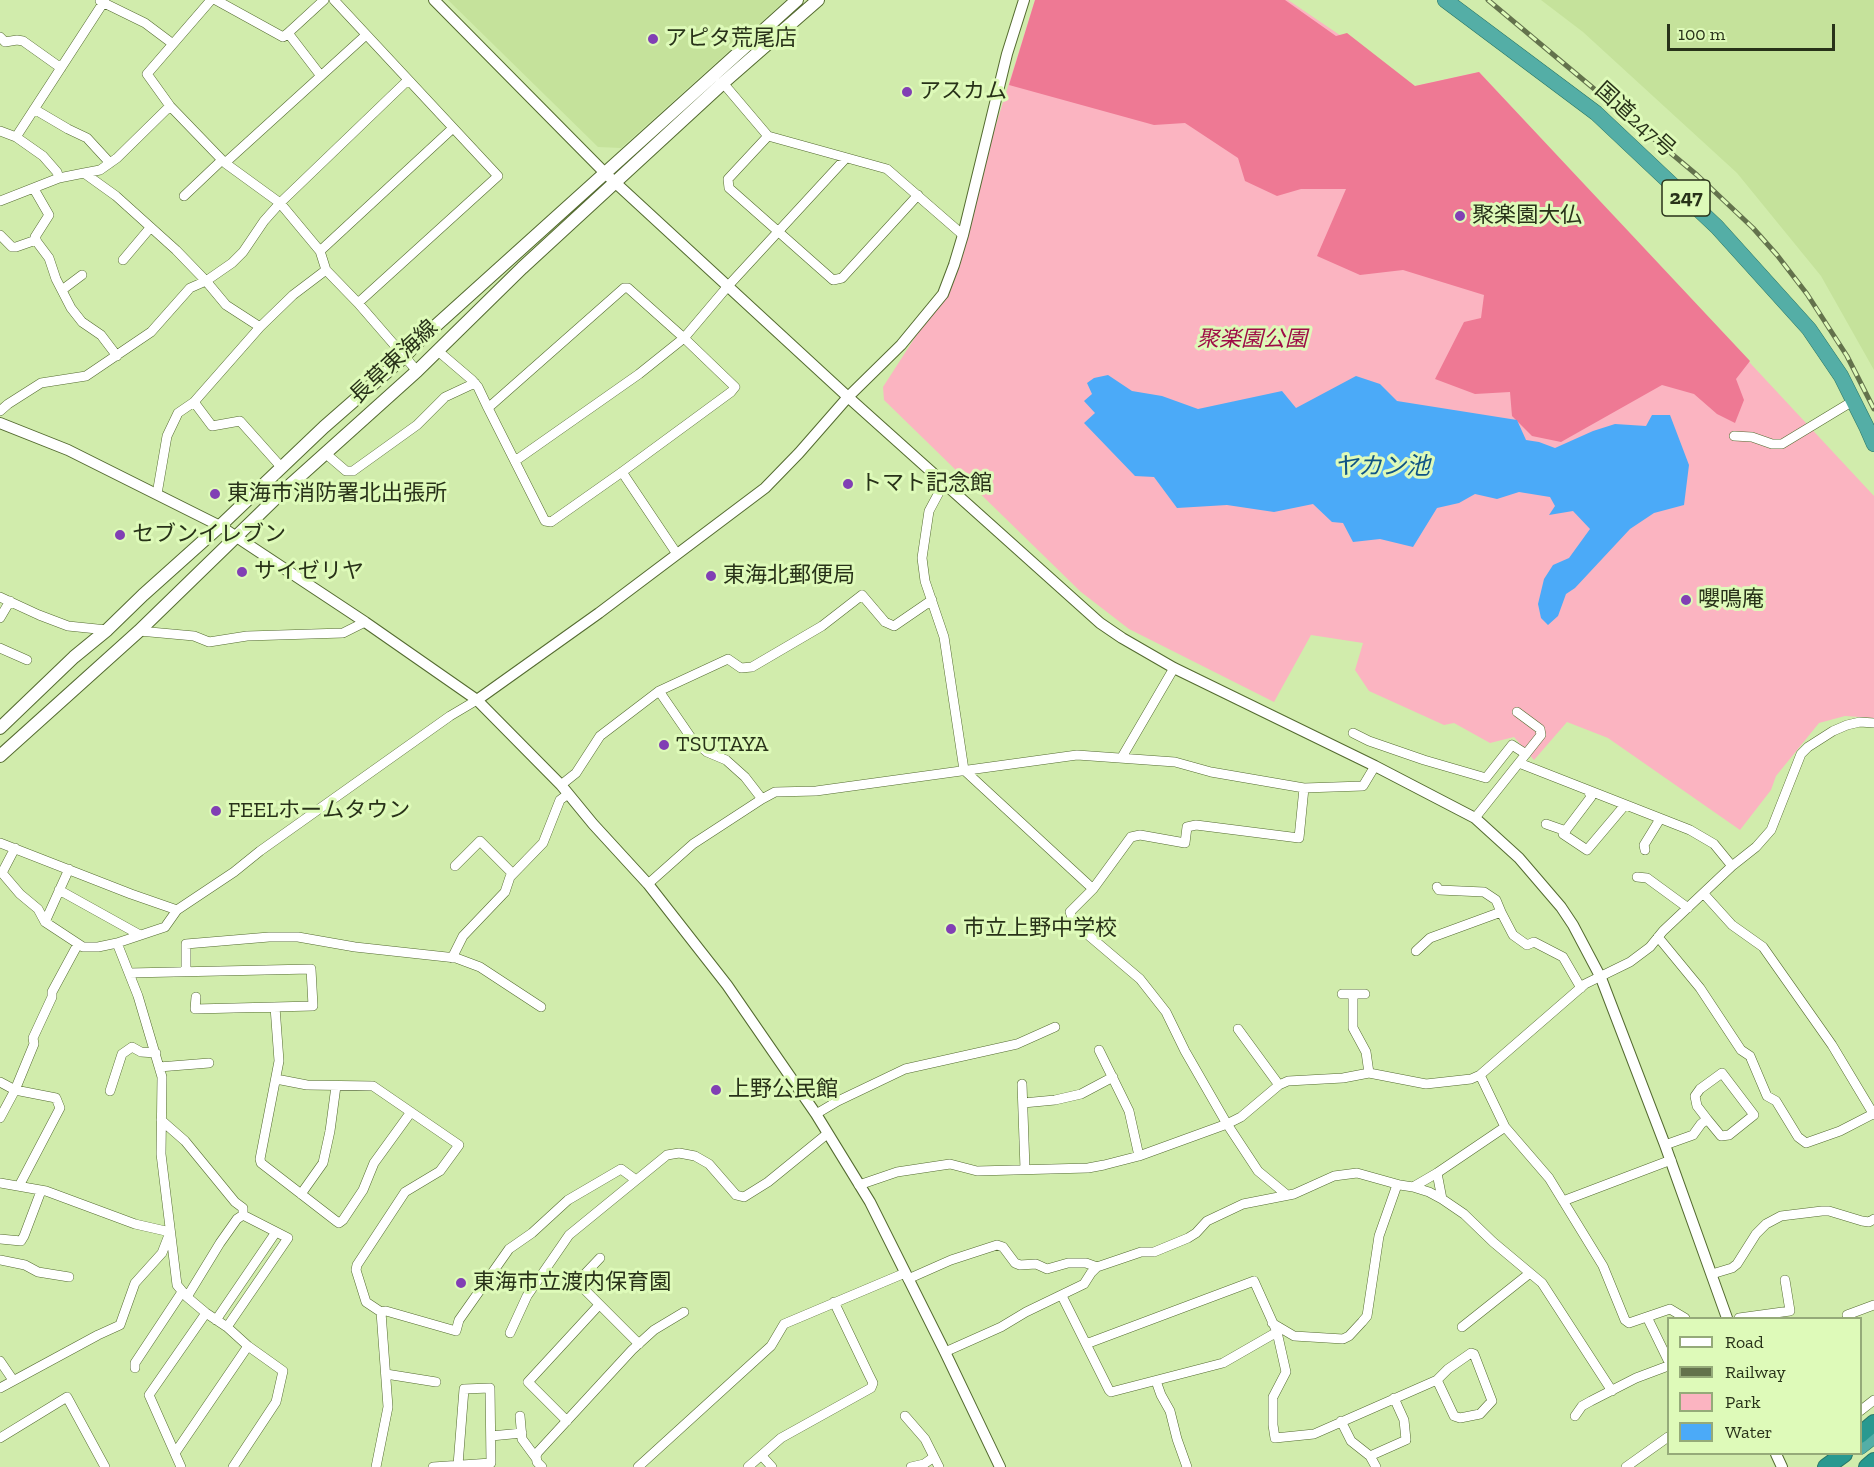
<!DOCTYPE html>
<meta charset="utf-8">
<style>
body{margin:0}
#map{position:relative;width:1874px;height:1467px;overflow:hidden;background:#d1ecac;font-family:"Zilla Slab",serif}
canvas{display:block}
.legend{position:absolute;left:1667px;top:1317px;width:195px;height:138px;box-sizing:border-box;background:#defab9;border:2px solid #95aa79;margin:0;padding:8px 10px;list-style:none;font-size:18px;color:#283219}
.legend li{display:flex;align-items:center;gap:12px;height:30px}
.legend b{width:30px;border:2px solid #95aa79}
.scale{position:absolute;left:1667px;top:24px;width:168px;height:27px;box-sizing:border-box;border:3px solid #283219;border-top:0;padding-left:8px;font-size:18px;line-height:21px;white-space:nowrap;color:#283219;-webkit-text-stroke:4px #defab9;paint-order:stroke}
</style>
<div id="map">
<canvas width="1874" height="1467"></canvas>
<ul class="legend">
<li><b style="height:8px;background:#fff"></b>Road</li>
<li><b style="height:8px;background:#63724c"></b>Railway</li>
<li><b style="height:16px;background:#fbb4c1"></b>Park</li>
<li><b style="height:16px;background:#4baaf8"></b>Water</li>
</ul>
<div class="scale">100 m</div>
</div>
<script>
const ctx = document.querySelector('canvas').getContext('2d');
ctx.lineJoin = 'round';
function fillPath(path, color) { ctx.fillStyle = color; ctx.fill(path, 'evenodd'); }
const poly = rows => new Path2D(rows.map(r => 'M' + r).join(''));
function trace(path, color, width, dash) { ctx.strokeStyle = color; ctx.lineWidth = width; ctx.lineCap = dash ? 'butt' : 'round'; ctx.setLineDash(dash || []); ctx.stroke(path); }
function label(font, color, halo, rows, align = 'center') {
  ctx.font = font + ' "Zilla Slab","Noto Sans JP",serif'; ctx.lineWidth = 6; ctx.setLineDash([]); ctx.textBaseline = 'middle'; ctx.strokeStyle = halo; ctx.fillStyle = color; for (const [text, x, y, turn = 0] of rows) {
    ctx.save(); ctx.translate(x, y); ctx.rotate((+turn || 0) * Math.PI / 180); ctx.textAlign = isNaN(turn) ? turn : align; if (halo) ctx.strokeText(text, 0, 0); ctx.fillText(text, 0, 0); ctx.restore();
  }
}
fillPath(poly([
 [448,0,786,0,621,148,598,147],
 [1541,0,1874,0,1874,370,1821,276,1737,173,1583,32]
]), '#c5e29b');
fillPath(poly([
 [1035,0,1288,0,1415,86,1479,72,1874,496,1874,718,1845,716,1819,723,1776,776,1771,790,1740,830,1608,738,1567,722,1534,760,1514,737,1490,743,1454,723,1444,725,1369,691,1355,670,1363,643,1311,635,1274,702,1129,629,1081,592,884,400,883,387,943,294]
]), '#fbb4c1');
fillPath(poly([
 [1035,0,1285,0,1336,36,1347,33,1415,86,1479,72,1750,361,1736,379,1744,400,1735,423,1717,414,1694,394,1662,385,1561,442,1532,436,1512,416,1510,392,1475,394,1435,379,1464,322,1481,318,1484,295,1403,270,1360,275,1317,256,1346,189,1301,189,1277,196,1245,181,1238,158,1185,123,1154,125,1009,85]
]), '#ee7994');
fillPath(poly([
 [1108,375,1132,391,1162,396,1198,409,1282,391,1296,408,1356,376,1380,384,1397,401,1517,420,1526,440,1539,442,1555,448,1593,431,1615,424,1646,426,1652,415,1670,415,1689,465,1684,505,1654,513,1630,529,1575,588,1566,594,1558,616,1548,625,1541,618,1538,604,1544,579,1553,565,1569,558,1590,529,1573,511,1549,515,1555,506,1550,497,1519,492,1497,499,1475,494,1459,503,1437,508,1413,547,1380,539,1353,542,1343,523,1332,522,1313,504,1274,512,1227,505,1177,508,1154,477,1135,476,1084,423,1095,413,1084,401,1092,394,1087,383,1094,378]
]), '#4baaf8');
const minor = poly([
 [211,0,147,74,170,106,225,163,280,203,320,251,326,270,358,303,417,371],
 [216,0,283,37,288,33],
 [334,0,498,176,358,303],
 [100,1,145,23,173,44],
 [0,37,5,42,17,40,23,41,61,68],
 [321,76,288,33,324,0],
 [723,83,768,136,887,169,963,235],
 [34,109,68,129,87,138,110,163],
 [0,131,16,137,43,156,57,172,59,178],
 [768,136,728,179,729,188,833,280,842,278,918,195],
 [16,137,105,0],
 [225,163,366,35],
 [84,173,100,170,117,158,170,106],
 [34,189,49,215,35,237,37,242,49,258,56,279,71,308,82,322,101,335,117,356],
 [184,196,222,160],
 [0,201,59,178,84,173,116,196,176,250,206,281,226,305,260,327],
 [0,235,12,247,16,247,36,240],
 [320,251,453,128],
 [123,260,150,228],
 [62,290,82,275],
 [438,351,472,380,478,387,488,408,545,521,551,522,622,472,731,392,735,387,684,338,628,288,624,288,488,408],
 [194,402,212,426,240,421,282,468],
 [0,411,8,404,41,383,86,376,151,332,190,288,206,281,232,263,243,252,264,221,280,203,408,80],
 [1734,436,1752,437,1772,444,1782,444,1853,401],
 [325,453,346,471,353,471,417,425,445,397,475,383],
 [515,461,639,374,684,338,728,286,846,158],
 [622,472,677,554],
 [944,483,929,511,922,558,925,581,944,637,964,770,1093,889],
 [157,494,167,436,178,413,194,402,260,327,293,295,326,270],
 [0,597,39,615,68,626,107,630],
 [0,618,10,601],
 [139,631,194,636,209,642,247,636,343,633,365,622],
 [0,648,27,660],
 [659,691,692,739,707,752,726,760,745,777,762,799],
 [1353,733,1369,741,1424,760,1486,778,1512,745,1526,754],
 [1122,757,1174,668],
 [1519,763,1690,830,1714,844,1732,866],
 [561,785,576,773,600,736,659,691,728,659,741,668,752,667,822,626,862,595,885,622,894,626,932,600],
 [1588,790,1591,797,1563,834,1587,850,1625,805],
 [1475,818,1541,735,1540,729,1517,712],
 [1546,824,1566,831],
 [0,843,131,894,177,910],
 [15,848,2,873,20,894,38,909,45,922,83,947,98,947,117,943,165,927,177,910,234,872,260,851,450,716,477,700],
 [1645,850,1644,845,1660,819],
 [455,866,480,841,513,874],
 [1637,877,1647,878,1688,908],
 [648,884,693,844,762,799,775,792,816,791,1077,755,1175,762,1211,772,1304,788,1363,786,1375,766],
 [1437,887,1439,890,1484,892,1496,900,1501,912],
 [59,890,140,935],
 [1704,894,1732,925,1763,947,1832,1045,1874,1115],
 [45,922,69,869],
 [1658,937,1700,988,1741,1050,1750,1056,1767,1096,1776,1101,1798,1137,1806,1143,1840,1131,1873,1114],
 [117,943,138,996,162,1077,161,1154,177,1285,187,1297,206,1313,227,1327,248,1346,283,1371,276,1402,233,1467],
 [1416,951,1430,938,1501,912,1513,935,1527,945,1534,942,1563,957,1581,988],
 [452,958,463,936,505,892,510,877,543,843,560,800,568,794],
 [186,970,186,944,269,937,298,937,355,947,456,958,480,967,541,1007],
 [129,973,311,969,313,1006,195,1009,196,997],
 [1342,994,1365,994],
 [1353,994,1353,1028,1366,1052,1369,1073],
 [275,1007,279,1061,260,1159,261,1163,336,1221,339,1223,343,1220,363,1190,374,1163,411,1112],
 [1238,1029,1279,1085],
 [1099,1050,1129,1111,1139,1156],
 [159,1067,209,1063],
 [1480,1075,1505,1127,1549,1178,1603,1266,1625,1320,1629,1323,1670,1309,1685,1318],
 [276,1079,307,1085,373,1086,459,1145,440,1171,405,1192,357,1265,356,1270,366,1302,381,1312,386,1311,456,1331,459,1320,509,1249,532,1233,568,1200,621,1169,636,1180],
 [0,1082,15,1090,56,1098,60,1108,19,1186],
 [1022,1084,1025,1169],
 [110,1091,122,1054,132,1047,141,1052,156,1053],
 [1023,1103,1055,1100,1081,1094,1113,1077],
 [816,1114,838,1101,905,1069,1017,1044,1055,1027],
 [0,1118,15,1090,34,1044,33,1038,52,997,52,992,78,944],
 [161,1120,185,1141,235,1202,243,1208,243,1215,288,1238,227,1327],
 [1665,1145,1693,1135,1701,1124,1707,1119,1697,1106,1695,1096,1700,1089,1722,1073,1754,1115,1729,1135,1721,1136,1707,1119],
 [1437,1173,1442,1199,1464,1214,1493,1242,1542,1283,1612,1391],
 [0,1183,46,1191,135,1224,170,1232],
 [859,1185,897,1172,950,1164,977,1171,1088,1168,1104,1165,1139,1156,1227,1124,1241,1117,1279,1085,1288,1081,1343,1078,1369,1073,1426,1084,1471,1079,1480,1075,1585,984,1630,962,1650,947,1663,931,1732,866,1756,847,1771,830,1801,754,1808,747,1833,731,1847,725,1860,722,1874,723],
 [1413,1187,1429,1192,1442,1199],
 [301,1194,323,1163,330,1131,336,1086],
 [1287,1195,1258,1171,1227,1124,1185,1051,1166,1012,1140,979,1074,923,1070,912,1093,889,1131,837,1140,835,1185,843,1187,827,1196,825,1299,838,1304,788],
 [1563,1201,1671,1160],
 [0,1239,21,1241,24,1236,41,1191],
 [600,1258,581,1278,579,1284,639,1344],
 [0,1260,25,1265,38,1272,69,1277],
 [1712,1274,1732,1268,1737,1264,1756,1234,1766,1224,1781,1216,1822,1211,1829,1211,1862,1221,1869,1222,1874,1219],
 [908,1279,951,1260,997,1245,1003,1247,1015,1263,1020,1265,1036,1264,1047,1269,1068,1263,1086,1263,1097,1267],
 [1062,1296,1109,1390,1111,1392,1223,1363,1277,1332,1254,1281,1086,1344],
 [187,1297,220,1243,237,1219,243,1215],
 [1847,1315,1874,1305],
 [1647,1317,1668,1360],
 [1739,1318,1790,1311,1785,1280],
 [216,1320,276,1232],
 [1272,1323,1294,1336,1343,1339,1349,1336,1362,1322,1367,1316,1379,1236,1397,1185],
 [1462,1327,1530,1273],
 [1277,1332,1286,1372,1273,1397,1273,1425,1275,1438,1314,1434,1437,1380,1448,1369,1471,1353,1474,1354,1492,1401,1480,1414,1460,1418,1454,1416,1437,1380],
 [510,1333,527,1296,569,1235,667,1155,679,1153,695,1156,709,1164,736,1195,744,1197,768,1182,827,1134],
 [945,1352,1001,1327,1026,1312,1084,1284,1091,1273,1097,1267,1141,1252,1154,1252,1188,1238,1196,1233,1207,1221,1243,1204,1294,1194,1334,1176,1357,1173,1400,1185,1413,1187,1437,1173,1505,1127],
 [0,1361,13,1380],
 [135,1368,135,1363,182,1292],
 [386,1374,436,1382],
 [1156,1381,1161,1395,1170,1411,1177,1439,1187,1467],
 [0,1388,98,1335,120,1325,135,1283,162,1253,169,1235],
 [1860,1411,1874,1400],
 [520,1416,522,1439,536,1458],
 [905,1416,925,1439,939,1467],
 [1575,1416,1582,1406,1591,1401,1636,1378,1668,1366],
 [567,1421,528,1382,599,1305],
 [1341,1421,1351,1441,1370,1456],
 [491,1436,522,1433],
 [0,1438,67,1397,105,1467],
 [175,1453,248,1346],
 [762,1456,772,1467],
 [181,1467,149,1395,206,1313],
 [376,1467,388,1407,381,1312],
 [433,1467,491,1463,490,1388,464,1389,458,1465],
 [542,1467,537,1462,536,1456,538,1452,632,1350,654,1330,684,1312],
 [638,1467,771,1346,784,1324,905,1273],
 [748,1467,781,1438,871,1388,873,1383,869,1375,834,1302],
 [911,1467,924,1464,934,1457],
 [1376,1467,1370,1456,1406,1440,1404,1420,1394,1398],
 [1626,1467,1668,1437]
]);
const tertiary = poly([
 [434,0,606,174,848,397,1100,623,1122,638,1174,668,1375,766,1475,818,1519,858,1561,907,1573,925,1601,978,1665,1145,1727,1318],
 [0,423,68,450,220,526,365,622,477,700,561,785,593,824,648,884,727,985,816,1114,870,1202,945,1352,1000,1467],
 [477,700,599,613,765,488,799,453,848,397,901,345,943,294,954,265,963,235,1007,54,1024,0],
 [1776,1454,1782,1467]
]);
const secondary = poly([
 [0,728,74,657,107,630,143,595,220,526,324,427,404,357,421,339,797,0],
 [0,756,139,631,279,495,417,371,522,268,723,83,818,0]
]);
const trunk = poly([
 [1445,0,1596,113,1717,227,1809,329,1841,376,1867,428,1874,444],
 [1860,1447,1874,1436]
]);
const motorway = poly([
 [1860,1435,1874,1423],
 [1826,1467,1844,1454],
 [1867,1467,1874,1461]
]);
trace(minor, '#546b30', 10);
trace(tertiary, '#546b30', 12);
trace(secondary, '#546b30', 14);
trace(trunk, '#297566', 16);
trace(motorway, '#297566', 18);
trace(minor, '#fff', 9);
trace(tertiary, '#fff', 10);
trace(secondary, '#fff', 12);
trace(trunk, '#54aea6', 15);
trace(motorway, '#299990', 16);
const rail = poly([
 [1488,0,1697,175,1753,228,1777,255,1807,294,1847,356,1874,409]
]);
trace(rail, '#63724c', 5);
trace(rail, '#defab9', 3, [9]);
for (const [x, y, r, color] of [
 [653,39,6,"#813fb4"],
 [907,92,6,"#813fb4"],
 [1460,216,6,"#813fb4"],
 [848,484,6,"#813fb4"],
 [215,494,6,"#813fb4"],
 [120,535,6,"#813fb4"],
 [242,572,6,"#813fb4"],
 [711,576,6,"#813fb4"],
 [1686,600,6,"#813fb4"],
 [664,745,6,"#813fb4"],
 [216,811,6,"#813fb4"],
 [951,929,6,"#813fb4"],
 [716,1090,6,"#813fb4"],
 [461,1283,6,"#813fb4"]
]) { const dot = new Path2D(); dot.arc(x, y, r, 0, 2 * Math.PI); ctx.fillStyle = color; ctx.fill(dot); trace(dot, '#defab9', 2); }
for (const [x, y, w] of [
 [1686,198,48]
]) { const box = new Path2D(); box.roundRect(x - w / 2, y - 18, w, 36, 4.5); ctx.fillStyle = '#defab9'; ctx.fill(box); trace(box, '#283219', 1.5); }
label('bold 21px', '#283219', null, [
 ["247",1686,198]
]);
label('22px', '#283219', '#defab9', [
 ["アピタ荒尾店",665,39],
 ["アスカム",919,92],
 ["聚楽園大仏",1472,216],
 ["トマト記念館",860,484],
 ["東海市消防署北出張所",227,494],
 ["セブンイレブン",132,535],
 ["サイゼリヤ",254,572],
 ["東海北郵便局",723,576],
 ["嚶鳴庵",1698,600],
 ["TSUTAYA",676,745],
 ["FEELホームタウン",228,811],
 ["市立上野中学校",963,929],
 ["上野公民館",728,1090],
 ["東海市立渡内保育園",473,1283]
], 'left');
label('22px', '#283219', '#defab9', [
 ["国道247号",1635,120,42],
 ["長草東海線",394,362,-43]
]);
label('italic 22px', '#9e0d46', '#defab9', [
 ["聚楽園公園",1252,340]
]);
label('italic 24px', '#0e5385', '#defab9', [
 ["ヤカン池",1382,467]
]);
</script>
